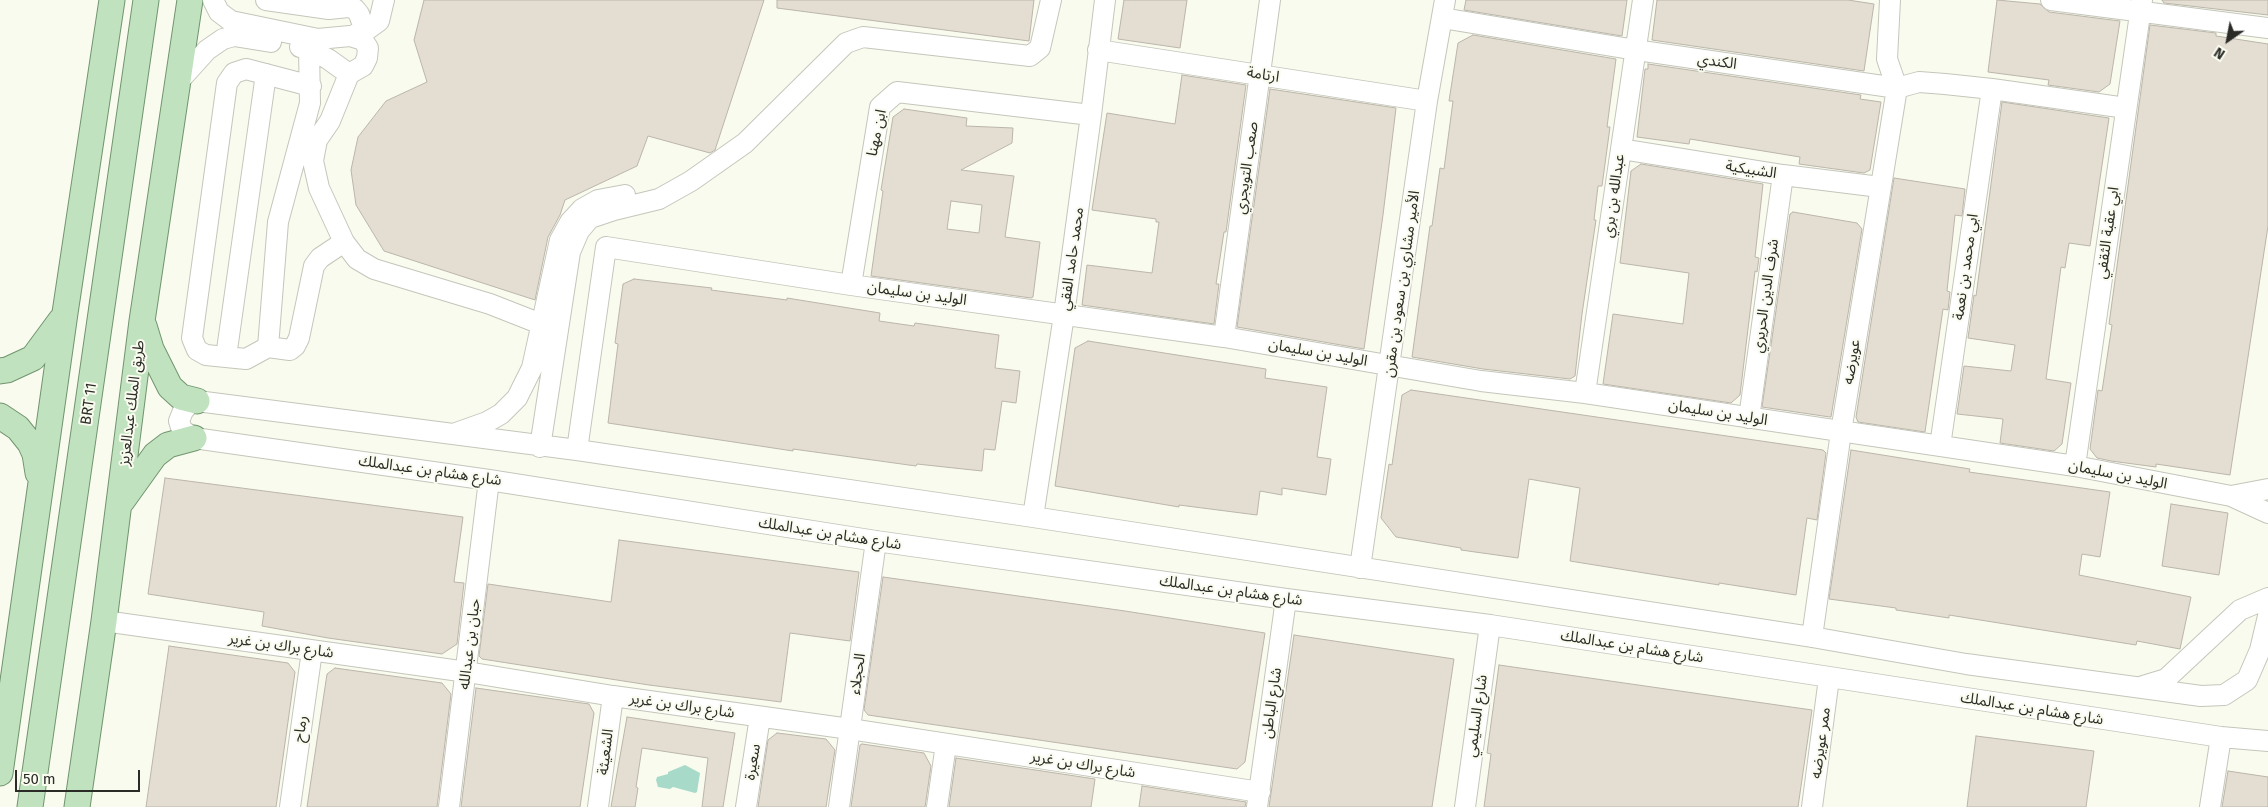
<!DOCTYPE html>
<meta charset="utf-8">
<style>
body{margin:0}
#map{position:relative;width:2268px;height:807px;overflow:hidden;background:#f9fbef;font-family:"Fira Sans",sans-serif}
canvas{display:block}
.north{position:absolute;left:2203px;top:15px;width:50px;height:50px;-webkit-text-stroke:4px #f9fbef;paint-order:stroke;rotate:213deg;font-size:14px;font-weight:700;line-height:20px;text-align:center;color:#2b2b27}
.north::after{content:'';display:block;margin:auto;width:18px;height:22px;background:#2b2b27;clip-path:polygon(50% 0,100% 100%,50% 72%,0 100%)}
.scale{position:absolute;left:15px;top:770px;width:125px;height:22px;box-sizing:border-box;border:2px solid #2b2b27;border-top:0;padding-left:6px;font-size:15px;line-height:18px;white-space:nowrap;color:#2b2b27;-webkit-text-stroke:4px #f9fbef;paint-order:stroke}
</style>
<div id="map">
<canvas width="2268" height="807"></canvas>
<div class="north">N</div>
<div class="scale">50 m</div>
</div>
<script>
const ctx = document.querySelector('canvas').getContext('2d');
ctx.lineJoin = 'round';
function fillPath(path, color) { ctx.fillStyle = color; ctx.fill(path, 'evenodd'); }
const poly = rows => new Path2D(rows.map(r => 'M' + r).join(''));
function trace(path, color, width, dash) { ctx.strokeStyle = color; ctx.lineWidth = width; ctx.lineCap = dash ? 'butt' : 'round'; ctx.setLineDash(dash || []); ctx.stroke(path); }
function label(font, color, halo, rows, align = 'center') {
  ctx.font = font + ' "Fira Sans","Noto Sans Arabic",sans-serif'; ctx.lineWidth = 4; ctx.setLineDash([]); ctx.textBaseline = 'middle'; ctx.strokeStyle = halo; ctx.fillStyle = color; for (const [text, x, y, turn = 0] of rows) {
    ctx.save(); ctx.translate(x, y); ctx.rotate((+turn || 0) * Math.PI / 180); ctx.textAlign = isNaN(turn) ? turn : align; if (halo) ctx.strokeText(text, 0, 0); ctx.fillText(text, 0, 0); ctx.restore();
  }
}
fillPath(poly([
 [685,765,700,773,697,792,695,793,673,787,670,789,658,787,656,780,657,777,668,774,668,772]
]), '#a8daca');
const building = poly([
 [424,0,764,0,715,150,710,153,648,136,637,166,565,200,560,215,548,237,535,300,384,251,356,205,351,170,358,137,386,101,427,82,414,40,424,0],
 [777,0,1034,0,1029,41,777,8,777,0],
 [1124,0,1187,0,1180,48,1118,39,1124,0],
 [1466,0,1627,0,1622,36,1464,10,1466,0],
 [1657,0,1848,0,1874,4,1864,71,1652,40,1657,0],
 [1997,0,2040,4,2049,12,2120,21,2110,84,2099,92,2048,85,2049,80,1988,72,1997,0],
 [2162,0,2268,0,2268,15,2164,3,2162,0],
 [2150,25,2216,33,2216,36,2268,44,2268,226,2230,475,2156,464,2156,467,2111,461,2097,458,2090,449,2098,390,2102,391,2112,325,2109,324,2150,25],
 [1473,35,1616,59,1607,127,1610,127,1602,186,1598,186,1594,220,1596,220,1582,314,1575,376,1570,379,1483,369,1412,357,1430,226,1432,226,1440,168,1444,169,1453,101,1449,101,1458,43,1473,35],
 [1648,64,1861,95,1860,99,1881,102,1870,170,1864,173,1799,164,1800,157,1690,139,1689,144,1637,137,1645,69,1648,69,1648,64],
 [1182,75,1246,85,1226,232,1224,232,1216,284,1219,284,1214,324,1082,305,1087,265,1152,273,1159,222,1156,222,1156,219,1092,210,1107,113,1175,124,1182,75],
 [1270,89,1396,108,1383,215,1364,349,1237,327,1270,89],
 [2002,102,2109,118,2090,246,2069,243,2065,268,2061,267,2046,379,2071,383,2062,444,2054,451,2000,443,2003,419,1957,414,1964,366,2011,371,2015,345,1968,338,1974,295,1976,296,2002,102],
 [904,109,967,118,966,126,1013,128,1012,143,961,170,1014,176,1005,237,1040,242,1033,297,1031,298,871,276,883,191,881,190,893,117,904,109],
 [951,201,982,205,979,233,947,229,951,201],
 [1641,164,1763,184,1755,257,1759,258,1757,272,1755,271,1740,395,1731,403,1603,384,1613,314,1683,324,1689,273,1620,263,1631,171,1641,164],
 [1894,178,1965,189,1962,216,1955,215,1947,291,1950,292,1948,310,1943,309,1925,432,1858,422,1856,417,1894,178],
 [1793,212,1857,223,1862,229,1831,417,1830,417,1762,407,1790,214,1793,212],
 [634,279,712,288,711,290,787,300,787,298,880,313,879,321,914,326,915,323,999,335,995,368,1020,371,1016,403,1002,401,995,450,984,449,982,471,917,464,916,466,793,449,793,451,608,423,618,344,615,343,623,284,634,279],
 [1088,341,1266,369,1265,378,1327,387,1317,457,1331,459,1326,495,1282,488,1282,495,1260,491,1257,515,1179,505,1179,507,1055,486,1075,348,1088,341],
 [1411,390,1823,450,1826,453,1817,520,1807,518,1796,595,1719,583,1719,585,1570,561,1580,488,1529,479,1518,558,1461,550,1461,548,1396,537,1381,518,1389,464,1392,465,1402,395,1411,390],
 [1851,450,1970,469,1969,472,2110,492,2100,557,2082,554,2079,575,2191,597,2180,649,2137,641,2136,645,1949,615,1949,618,1896,610,1896,608,1829,599,1851,450],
 [165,478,463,517,454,582,464,583,457,644,442,654,328,638,262,626,264,612,148,594,165,478],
 [2171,504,2228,513,2219,575,2162,566,2171,504],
 [619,540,859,572,850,641,790,633,781,702,649,685,482,659,479,656,488,584,611,602,619,540],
 [883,577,1125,611,1265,633,1245,762,1237,769,868,715,864,710,883,577],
 [1294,635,1454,659,1432,807,1269,807,1294,635],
 [169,646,288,663,295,672,276,807,146,807,169,646],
 [1499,665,1812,710,1798,807,1484,807,1491,754,1487,753,1499,665],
 [335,668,442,683,451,694,437,807,307,807,327,674,335,668],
 [476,688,589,704,594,713,580,807,461,807,476,688],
 [627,717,735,733,723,807,702,807,708,758,642,748,636,787,638,788,635,807,611,807,627,717],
 [777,733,826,739,835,750,826,807,758,807,768,740,777,733],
 [1976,736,2094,751,2086,807,1967,807,1976,736],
 [862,744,924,753,931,766,925,807,851,807,860,745,862,744],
 [956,758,1095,779,1091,807,949,807,956,758],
 [2228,771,2268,777,2268,807,2222,807,2228,771],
 [1142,786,1246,802,1245,807,1139,807,1142,786]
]);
fillPath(building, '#e3ddd2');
trace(building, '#bbb5aa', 1);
const minor = poly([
 [213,0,219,12,231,21,318,39,350,36,363,40,368,48,367,58,363,66,349,74,330,121,317,140,313,161,319,188,344,242,357,259,374,269,490,304,541,324],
 [266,0,329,9,348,7,355,9,359,14,365,31],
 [2051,0,2268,28],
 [1442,18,1636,50,1897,88,1919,82,1945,84,1992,89,2126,108],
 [354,35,365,31,379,21,384,0],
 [300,47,309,49,328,59,349,74],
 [1098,50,1427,101],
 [179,81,207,50,223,39,234,36,271,42],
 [311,86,246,69,234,73,227,83,192,338,197,350,206,355,246,359,268,347,290,350,295,346,299,338,314,266,320,258,344,242],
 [1621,149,1783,175,1880,187],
 [851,285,880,107,897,92,1091,115],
 [1224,337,1270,0],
 [268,347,278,222,310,103,309,49],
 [226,357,266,74],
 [1585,393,1643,0],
 [1749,418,1783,175],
 [456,433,487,422,501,414,517,398,532,368,560,240,570,222,582,209,598,200,625,195],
 [1940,446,1992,89],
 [540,447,570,252,579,231,590,218,614,210,659,199,691,181,745,143,846,43,863,37,1030,56,1040,48,1051,0],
 [577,450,606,247,851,285,1224,337,1481,381,1585,393,2075,466,2231,496,2268,513],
 [2075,466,2142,0],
 [2231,496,2268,489],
 [1033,517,1064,315,1091,115,1105,0],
 [1360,568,1427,101,1445,0],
 [2268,616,2260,650,2247,680,2224,695,2201,696,1966,664,1812,637,1033,517,577,450,197,401,189,404,183,411,179,421,182,430,194,438,489,480,876,541,1286,599,1490,625,2221,737,2268,741],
 [104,621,467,672,613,696,850,729,1260,792],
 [1812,637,1841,432,1897,88,1887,59,1890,0],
 [2143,686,2166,679,2240,610,2268,598],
 [290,807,312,651],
 [449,807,489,480],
 [598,807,613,696],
 [746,807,760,717],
 [839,807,876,541],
 [937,807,946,744],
 [1257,807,1286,599],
 [1465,807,1490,625],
 [1812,807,1829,678],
 [2210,807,2221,737]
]);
const major = poly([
 [144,326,151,349,170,387,181,397,197,401],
 [0,371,7,370,33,358,61,320],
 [0,416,18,428,30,443,35,454,38,473],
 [122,501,155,455,168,445,194,438],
 [0,773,65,313,112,0],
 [30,807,146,0],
 [77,807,104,621,142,321,190,0]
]);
trace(minor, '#c5c6bb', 22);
trace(major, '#71956e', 27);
trace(minor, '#fff', 20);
trace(major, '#c1e2bf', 25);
label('15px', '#2b2b27', '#f9fbef', [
 ["الكندي",1717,62,8],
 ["ارتامة",1263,75,9],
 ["ابن مهنا",877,133,-78],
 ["صعب التويجري",1247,168,-82],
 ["الشبيكية",1751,170,9],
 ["عبدالله بن بري",1614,196,-82],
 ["ابي عقبة الثقفي",2108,233,-82],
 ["محمد حامد الفقي",1072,259,-82],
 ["ابي محمد بن نعمة",1966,267,-82],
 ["الأمير مشاري بن سعود بن مقرن",1402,284,-82],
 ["الوليد بن سليمان",917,294,8],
 ["شرف الدين الحريري",1766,296,-82],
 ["الوليد بن سليمان",1318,353,10],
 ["عويرضه",1852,362,-81],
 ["طريق الملك عبدالعزيز",132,403,-83],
 ["BRT 11",89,404,-82],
 ["الوليد بن سليمان",1718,413,9],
 ["شارع هشام بن عبدالملك",430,471,8],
 ["الوليد بن سليمان",2118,475,11],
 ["شارع هشام بن عبدالملك",830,534,9],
 ["شارع هشام بن عبدالملك",1231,591,8],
 ["حبان بن عبدالله",470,644,-83],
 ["شارع براك بن غرير",281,646,8],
 ["شارع هشام بن عبدالملك",1632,647,9],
 ["الحجلاء",858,674,-82],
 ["شارع الباطن",1272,703,-82],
 ["شارع براك بن غرير",682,706,8],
 ["شارع هشام بن عبدالملك",2032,709,9],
 ["شارع السليمي",1477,716,-82],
 ["رماح",301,729,-82],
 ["ممر عويرضه",1821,743,-82],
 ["الشعيثة",606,752,-83],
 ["سعيرة",753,762,-81],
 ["شارع براك بن غرير",1083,765,9]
]);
</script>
